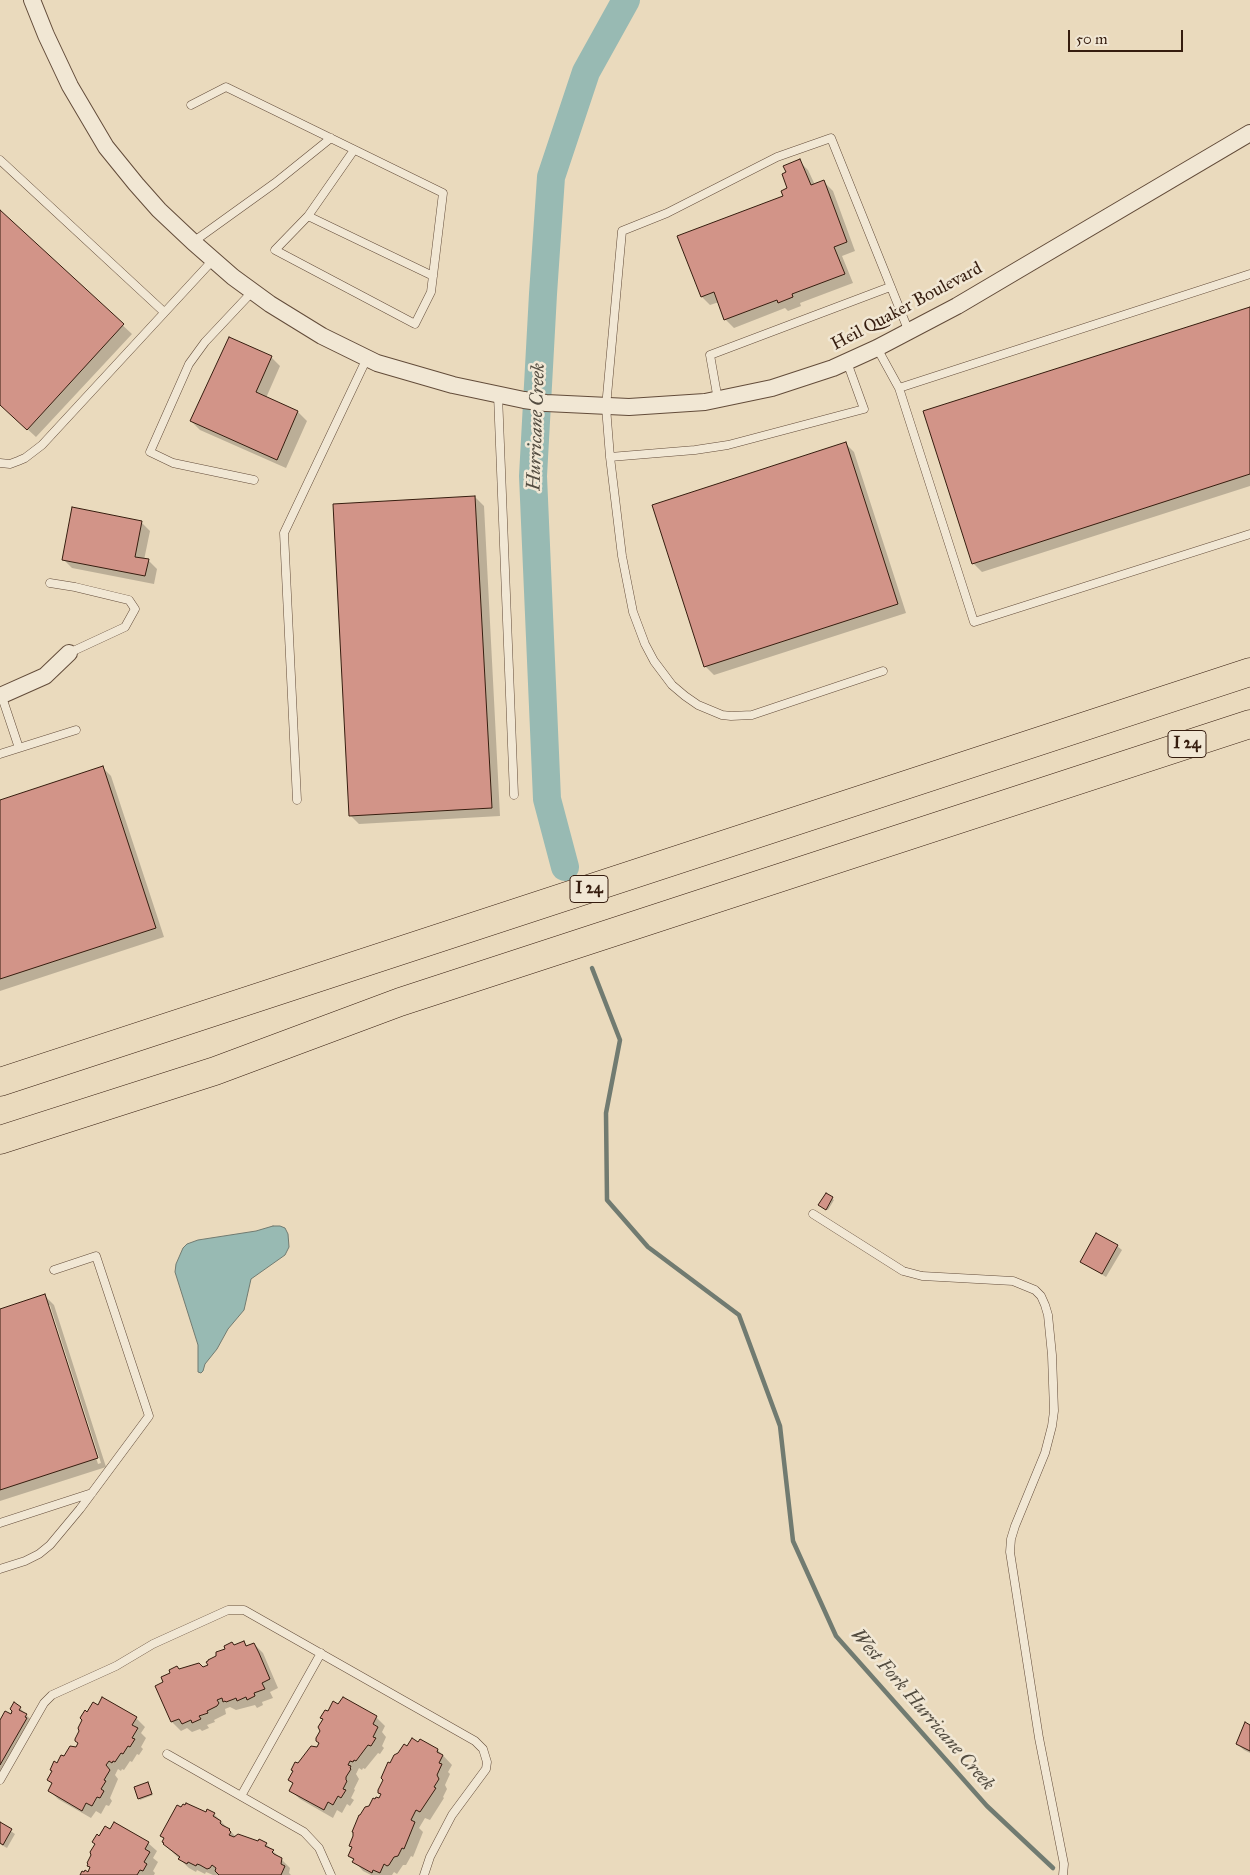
<!DOCTYPE html>
<style>
body{margin:0}
#map{position:relative;width:1250px;height:1875px;overflow:hidden;background:#eadabd;font-family:"IM FELL Great Primer",serif}
canvas{display:block}
.scale{position:absolute;left:1068px;top:30px;width:115px;height:22px;box-sizing:border-box;border:2px solid #361d0f;border-top:0;padding-left:6px;font-size:15px;line-height:18px;white-space:nowrap;color:#361d0f;-webkit-text-stroke:4px #f1e7d4;paint-order:stroke}
</style>
<div id="map">
<canvas width="1250" height="1875"></canvas>
<div class="scale">50 m</div>
</div>
<script>
const ctx = document.querySelector('canvas').getContext('2d');
ctx.lineJoin = 'round';
function fillPath(path, color) { ctx.fillStyle = color; ctx.fill(path, 'evenodd'); }
const poly = rows => new Path2D(rows.map(r => 'M' + r).join(''));
function trace(path, color, width, dash) { ctx.strokeStyle = color; ctx.lineWidth = width; ctx.lineCap = dash ? 'butt' : 'round'; ctx.setLineDash(dash || []); ctx.stroke(path); }
function label(font, color, halo, rows, align = 'center') {
  ctx.font = font + ' "IM FELL Great Primer",serif'; ctx.lineWidth = 5; ctx.setLineDash([]); ctx.textBaseline = 'middle'; ctx.strokeStyle = halo; ctx.fillStyle = color; for (const [text, x, y, turn = 0] of rows) {
    ctx.save(); ctx.translate(x, y); ctx.rotate((+turn || 0) * Math.PI / 180); ctx.textAlign = isNaN(turn) ? turn : align; if (halo) ctx.strokeText(text, 0, 0); ctx.fillText(text, 0, 0); ctx.restore();
  }
}
const water = poly([
 [273,1226,280,1226,285,1228,288,1234,289,1247,285,1255,251,1279,244,1310,228,1329,217,1349,205,1364,203,1371,201,1373,198,1372,198,1345,175,1272,176,1264,183,1248,187,1244,198,1240,256,1231,273,1226]
]);
fillPath(water, '#98bab3');
trace(water, '#717b71', 1);
fillPath(poly([
 [799,161,808,170,815,185,824,182,833,191,855,251,842,256,853,283,800,303,801,306,788,311,785,308,734,328,725,319,719,302,710,305,702,297,784,197],
 [0,211,132,334,36,437,0,404],
 [1250,308,1250,486,982,572,973,563],
 [271,357,280,366,266,398,298,412,307,421,286,468,200,430,191,421],
 [845,443,854,452,906,613,714,675,705,666],
 [475,497,484,506,500,816,359,824,350,815],
 [141,522,150,531,144,560,148,560,157,569,154,584,72,568,63,559],
 [103,768,111,776,164,937,0,991,0,802],
 [826,1194,834,1200,828,1210,822,1207],
 [1117,1246,1122,1250,1106,1277,1082,1262],
 [45,1296,54,1305,106,1467,0,1501,0,1311],
 [47,1305,50,1305,101,1463,98,1464],
 [244,1642,248,1647,254,1644,263,1653,278,1688,270,1692,273,1698,262,1702,263,1705,257,1708,255,1705,236,1710,230,1707,225,1709,226,1714,214,1720,215,1722,207,1725,209,1728,202,1731,200,1729,192,1732,187,1728,181,1731,172,1722,157,1687,180,1670,203,1669,234,1646],
 [343,1699,376,1717,385,1726,382,1732,386,1737,382,1746,384,1748,380,1754,378,1753,365,1769,363,1768,362,1770,359,1768,356,1774,359,1779,354,1789,355,1790,351,1798,354,1800,350,1806,347,1804,342,1813,337,1810,333,1818,300,1799,291,1791,294,1784,290,1780,298,1765,317,1748,328,1713,339,1706],
 [20,1708,33,1722,0,1774,0,1722,11,1716],
 [88,1713,136,1718,145,1727,141,1733,146,1738,141,1747,143,1749,139,1755,137,1754,132,1762,130,1761,124,1770,122,1769,121,1771,118,1769,115,1775,118,1779,110,1798,112,1801,109,1806,106,1805,101,1814,96,1811,91,1818,58,1799,49,1790,53,1784,48,1780,57,1765,76,1748],
 [1250,1726,1250,1753,1244,1750,1237,1744],
 [419,1743,438,1750,452,1765,448,1772,450,1774,445,1785,447,1789,443,1797,444,1798,430,1820,425,1818,419,1828,423,1832,413,1857,411,1856,406,1865,403,1865,397,1874,394,1872,392,1875,371,1875,363,1871,349,1855,353,1848,350,1845,380,1800,390,1764,408,1748],
 [148,1784,153,1795,140,1800,139,1798],
 [206,1813,214,1814,236,1837,266,1844,290,1868,289,1873,291,1875,213,1875,206,1872,205,1874,197,1870,196,1872,189,1868,164,1844,165,1839,162,1836],
 [0,1824,15,1834,7,1848,0,1844],
 [148,1843,157,1851,153,1858,158,1862,153,1871,155,1873,154,1875,81,1875,88,1873]
]), '#0003');
trace(poly([
 [592,968,620,1040,606,1113,607,1200,648,1247,739,1315,780,1426,793,1541,836,1636,987,1806,1053,1868]
]), '#717b71', 4.5);
trace(poly([
 [565,867,547,799,533,476,543,294,551,177,586,72,626,0]
]), '#98bab3', 28);
const building = poly([
 [800,159,811,185,824,180,847,242,834,247,845,274,792,294,793,297,778,303,777,300,724,320,714,292,701,297,677,236,783,196,781,191,787,188,782,174,786,172,783,166,800,159],
 [0,210,124,324,27,430,0,405,0,210],
 [1250,307,1250,474,972,564,923,411,1250,307],
 [229,337,272,356,256,392,298,411,277,460,190,421,229,337],
 [846,442,898,604,704,667,652,505,846,442],
 [475,496,492,808,349,816,333,504,475,496],
 [72,507,142,521,135,557,149,559,145,576,62,560,72,507],
 [103,766,156,928,0,979,0,800,103,766],
 [826,1193,833,1197,826,1210,818,1205,826,1193],
 [1096,1233,1118,1245,1102,1274,1080,1262,1096,1233],
 [45,1294,98,1458,0,1490,0,1309,45,1294],
 [244,1641,246,1646,254,1643,259,1653,270,1679,262,1683,265,1689,254,1693,255,1696,247,1700,246,1697,237,1701,236,1698,234,1699,226,1702,225,1701,223,1702,222,1698,217,1700,219,1703,217,1706,207,1711,208,1713,199,1716,201,1719,192,1723,191,1720,182,1724,179,1719,171,1722,155,1686,163,1682,161,1677,170,1673,169,1670,177,1666,179,1669,199,1663,203,1667,208,1665,206,1662,208,1661,208,1660,216,1656,216,1652,225,1649,224,1646,232,1642,234,1645,244,1641],
 [102,1697,137,1717,132,1725,138,1728,132,1738,135,1739,130,1747,128,1746,123,1754,121,1753,115,1762,113,1761,112,1763,109,1761,106,1765,110,1770,104,1780,106,1781,101,1789,104,1791,100,1798,97,1797,92,1806,86,1803,82,1811,48,1791,52,1783,47,1780,52,1771,50,1770,54,1761,57,1763,61,1755,64,1756,70,1746,76,1747,78,1743,75,1741,75,1739,79,1731,78,1728,82,1720,80,1718,85,1710,87,1712,93,1702,98,1705,102,1697],
 [343,1697,377,1716,373,1724,378,1727,373,1737,376,1738,371,1746,368,1745,356,1761,354,1760,353,1762,350,1761,348,1765,351,1766,350,1768,351,1769,346,1777,346,1780,347,1781,343,1789,346,1790,341,1798,338,1796,333,1805,328,1802,324,1810,289,1791,293,1783,288,1780,293,1771,291,1770,295,1762,298,1763,311,1746,317,1747,319,1743,316,1741,316,1738,320,1731,318,1727,323,1719,320,1718,325,1710,328,1711,333,1701,338,1704,343,1697],
 [14,1702,21,1707,19,1710,27,1714,25,1717,27,1718,0,1765,0,1720,5,1711,11,1714,12,1711,10,1709,14,1702],
 [1245,1722,1250,1725,1250,1751,1236,1744,1245,1722],
 [412,1738,418,1742,420,1739,438,1749,437,1752,443,1755,439,1763,442,1764,437,1775,439,1779,434,1787,436,1788,420,1812,416,1810,411,1820,415,1822,404,1849,402,1848,398,1856,394,1857,389,1865,387,1866,384,1864,380,1873,373,1870,372,1873,352,1862,354,1859,348,1856,352,1847,349,1846,353,1836,353,1832,352,1832,359,1815,360,1815,365,1807,369,1806,373,1798,375,1799,376,1797,379,1798,381,1794,378,1793,378,1790,383,1780,381,1778,388,1762,390,1763,394,1755,398,1753,404,1744,407,1746,412,1738],
 [148,1782,152,1794,138,1799,134,1787,148,1782],
 [186,1803,206,1812,207,1809,215,1813,213,1816,221,1821,220,1823,222,1825,230,1829,229,1830,231,1832,229,1835,234,1837,238,1834,258,1841,259,1839,267,1843,265,1846,274,1850,272,1852,274,1854,282,1858,281,1864,285,1866,281,1875,219,1875,215,1871,216,1868,212,1865,210,1868,207,1869,200,1865,197,1864,196,1866,188,1862,187,1864,178,1859,180,1857,163,1844,164,1843,162,1842,164,1838,160,1836,177,1805,181,1807,183,1804,185,1805,186,1803],
 [0,1822,12,1829,3,1845,0,1843,0,1822],
 [114,1822,149,1842,145,1849,150,1852,144,1862,147,1864,143,1871,140,1870,137,1875,80,1875,82,1871,84,1872,85,1870,88,1872,90,1867,87,1866,88,1864,87,1863,91,1855,90,1852,95,1844,92,1842,97,1834,99,1836,105,1826,110,1829,114,1822]
]);
fillPath(building, '#d29488');
trace(building, '#361d0f', 1);
const service = poly([
 [191,105,226,87,443,193,431,292,415,324,275,250,308,216],
 [354,150,308,216,433,276],
 [0,160,164,312],
 [193,242,275,183,331,138],
 [252,292,205,342,189,364,150,452,173,463,254,480],
 [877,348,899,388,974,622,1250,534],
 [847,362,864,409,728,445,695,450,610,457,606,407,622,231,667,213,777,157,831,138,909,332],
 [899,388,1250,274],
 [498,395,514,795],
 [718,400,710,355,890,287],
 [610,457,622,556,633,612,645,644,654,661,672,685,685,696,698,705,722,715,731,716,752,715,883,671],
 [0,463,10,464,18,461,25,458,42,445,213,260],
 [50,583,75,587,129,600,135,609,125,627,69,653],
 [1,694,19,748],
 [0,754,76,730],
 [297,800,284,533,367,358],
 [813,1214,903,1271,922,1276,1013,1281,1035,1290,1041,1296,1045,1305,1048,1315,1052,1355,1054,1411,1052,1426,1045,1453,1015,1526,1011,1539,1010,1552,1039,1738,1064,1864,1063,1875],
 [0,1523,92,1493],
 [0,1569,25,1561,39,1554,50,1545,80,1509,149,1416,96,1256,54,1270],
 [167,1754,304,1832,319,1848,331,1875],
 [0,1780,44,1703,52,1695,116,1666,153,1644,228,1610,244,1610,475,1741,483,1749,487,1762,486,1769,452,1815,430,1857,424,1875],
 [241,1796,321,1653]
]);
const minor = poly([
 [32,0,46,35,70,86,106,147,136,184,159,210,193,242,233,277,270,304,322,336,377,363,453,385,524,400,546,403,629,407,705,402,772,388,833,368,877,348,957,306,1250,133],
 [0,696,45,676,69,653]
]);
const motorway = poly([
 [0,1082,1250,672],
 [0,1140,215,1071,400,1002,1250,724]
]);
trace(service, '#634c3a', 9);
trace(minor, '#634c3a', 18);
trace(motorway, '#361d0f', 29);
trace(service, '#f1e7d4', 8);
trace(minor, '#f1e7d4', 16);
trace(motorway, '#eadabd', 28);
for (const [x, y, w] of [
 [1187,744,38],
 [589,889,38]
]) { const box = new Path2D(); box.roundRect(x - w / 2, y - 13.5, w, 27, 4); ctx.fillStyle = '#f1e7d4'; ctx.fill(box); trace(box, '#361d0f', 1); }
label('bold 16px', '#361d0f', null, [
 ["I 24",1187,744],
 ["I 24",589,889]
]);
label('18px', '#361d0f', '#f1e7d4', [
 ["Heil Quaker Boulevard",907,307,-28]
]);
label('italic 19px', '#534c40', '#f1e7d4', [
 ["Hurricane Creek",537,427,-88],
 ["West Fork Hurricane Creek",922,1710,49]
]);
</script>
